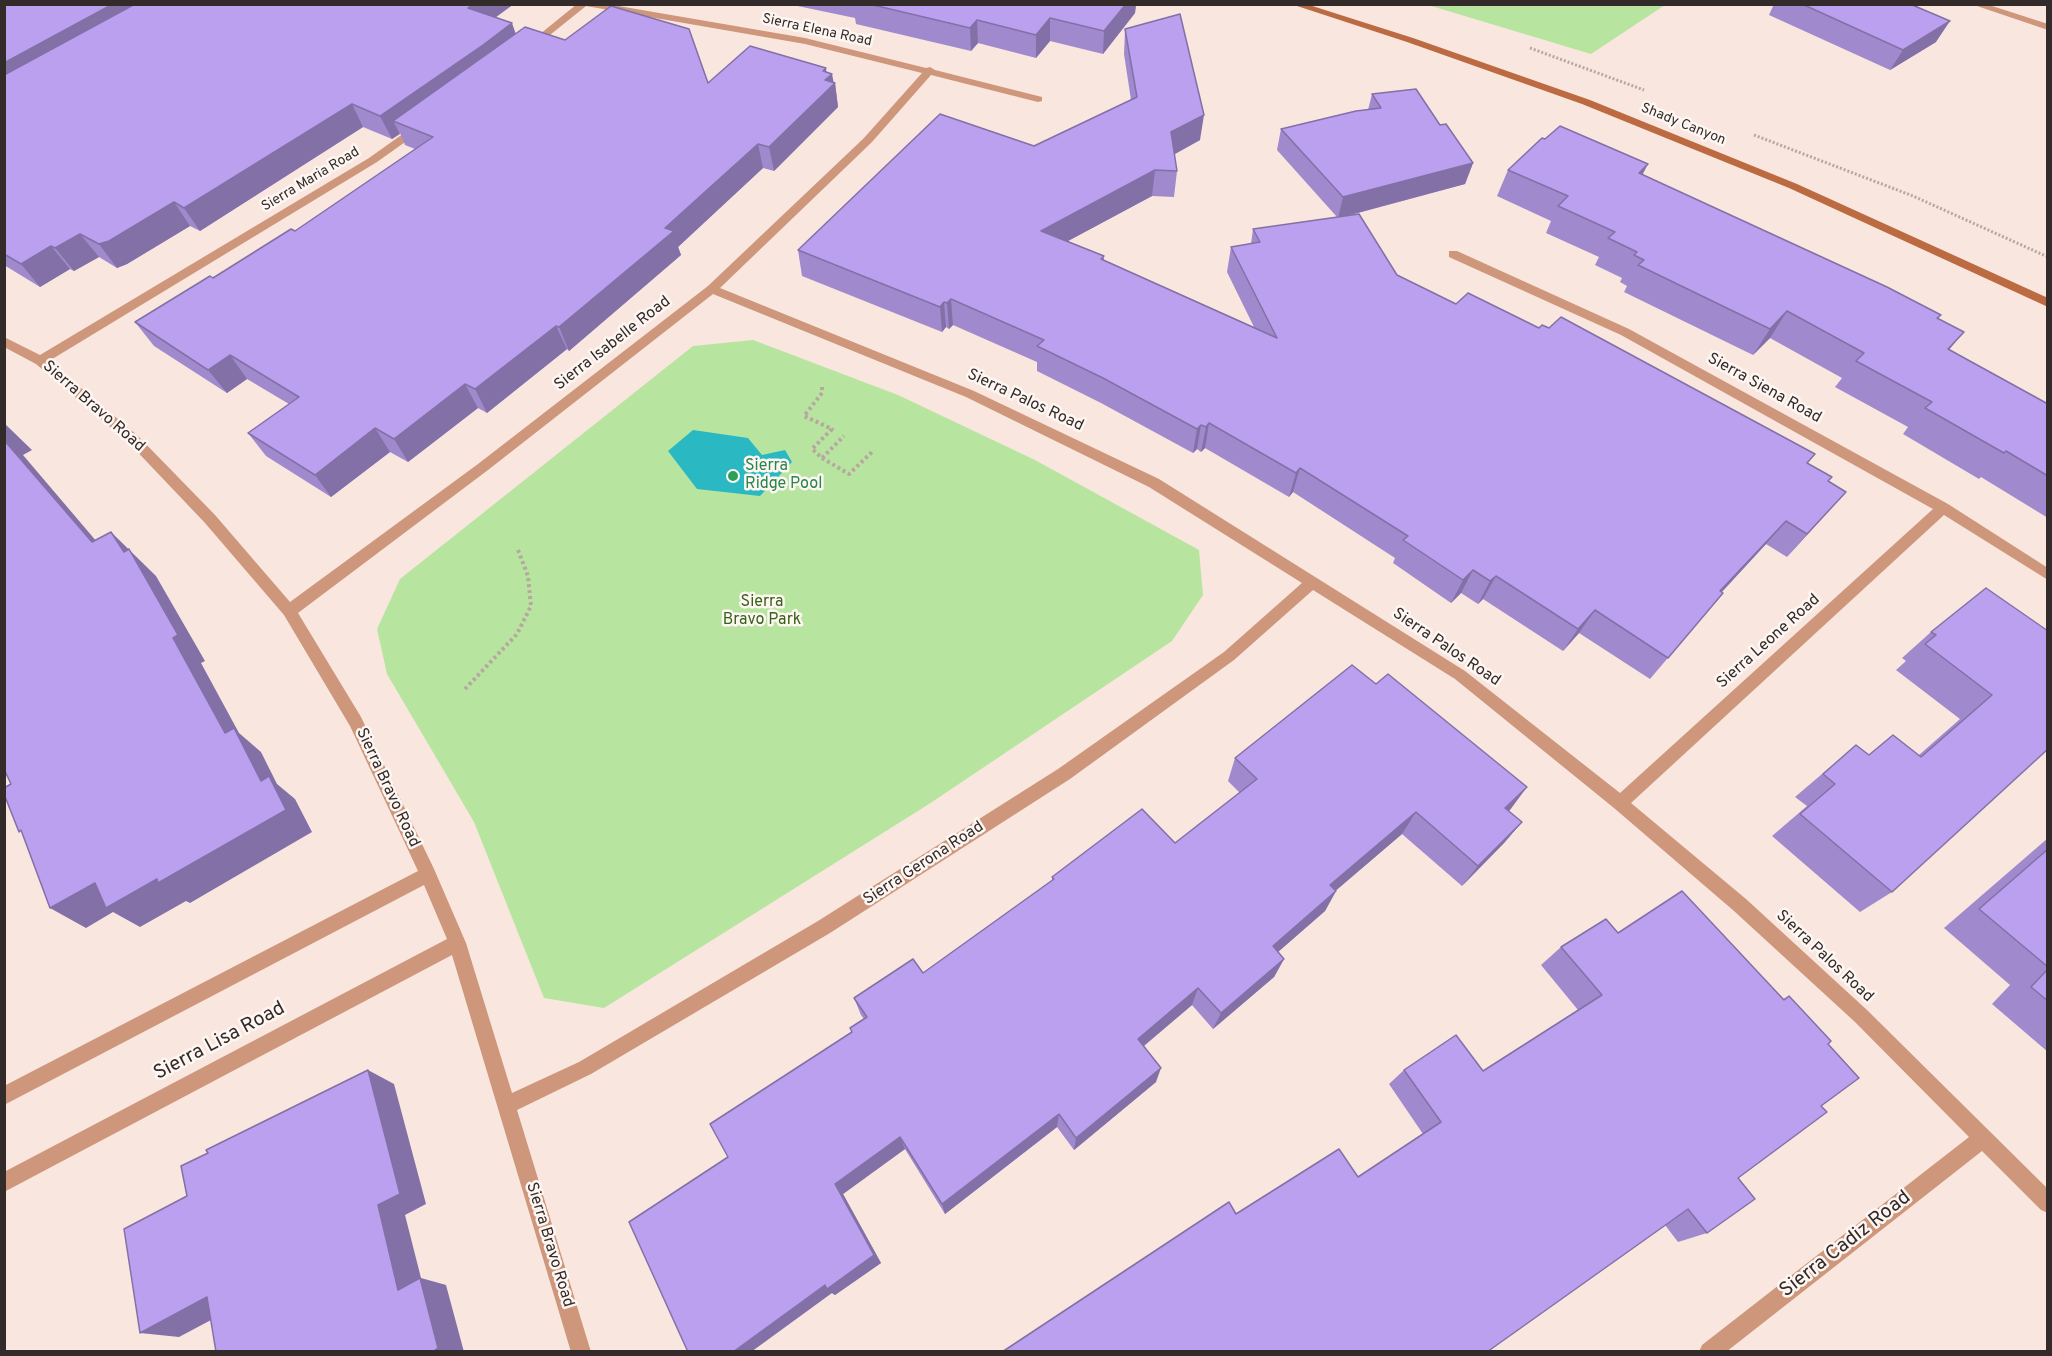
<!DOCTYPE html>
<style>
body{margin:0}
#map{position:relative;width:2052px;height:1356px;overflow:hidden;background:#f9e6de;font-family:Overpass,sans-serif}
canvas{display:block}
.frame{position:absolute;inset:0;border:6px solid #332b29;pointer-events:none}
</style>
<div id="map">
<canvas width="2052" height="1356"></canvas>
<div class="frame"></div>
</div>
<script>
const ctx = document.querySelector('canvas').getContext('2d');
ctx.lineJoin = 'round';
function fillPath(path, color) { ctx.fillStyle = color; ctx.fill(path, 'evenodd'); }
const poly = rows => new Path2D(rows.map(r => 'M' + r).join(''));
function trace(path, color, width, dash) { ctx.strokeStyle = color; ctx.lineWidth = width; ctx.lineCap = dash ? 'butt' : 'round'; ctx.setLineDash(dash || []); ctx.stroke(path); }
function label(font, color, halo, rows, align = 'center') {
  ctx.font = font + ' Overpass,sans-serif'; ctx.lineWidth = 5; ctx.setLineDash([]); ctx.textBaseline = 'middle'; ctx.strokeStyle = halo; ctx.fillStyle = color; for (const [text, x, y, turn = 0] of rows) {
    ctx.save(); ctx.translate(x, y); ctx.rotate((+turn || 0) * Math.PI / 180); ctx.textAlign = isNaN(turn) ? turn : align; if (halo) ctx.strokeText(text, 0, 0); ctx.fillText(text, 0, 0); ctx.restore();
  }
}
fillPath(poly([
 [1428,5,1665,4,1665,5,1591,54],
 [753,340,898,395,1035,460,1199,550,1203,595,1172,641,929,804,604,1008,544,998,474,822,387,674,377,629,400,579,693,346]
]), '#b7e59f');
fillPath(poly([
 [693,430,748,438,762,455,785,450,792,462,760,496,697,489,668,451]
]), '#2ab8c2');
trace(poly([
 [1530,48,1644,90],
 [1754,135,1913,196,2048,257]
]), '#b7a7a1', 3, [2, 2]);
trace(poly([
 [822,387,822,393,804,416,832,429,812,449,822,458,844,436],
 [822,458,849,474,872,452],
 [465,689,517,634,531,606,528,576,518,550]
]), '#b7a7a1', 4, [3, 3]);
fillPath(poly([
 [577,4,607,4,805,38,926,68,930,67,935,70,1042,97,1042,101,1038,102,931,75,872,142,720,288,974,391,1159,479,1465,671,1620,793,1933,509,1621,335,1449,257,1449,251,1457,251,1629,329,1948,504,2048,568,2048,580,1944,515,1631,803,1746,899,1867,1010,2048,1189,2048,1213,2041,1210,1982,1151,1726,1352,1699,1352,1702,1345,1969,1137,1855,1022,1734,911,1614,808,1455,679,1313,590,1234,660,1070,779,830,933,591,1074,517,1110,591,1352,571,1352,452,955,4,1192,4,1172,447,939,424,885,4,1105,4,1086,418,871,350,726,284,615,205,523,128,442,36,364,4,347,4,337,40,355,369,158,414,126,422,126,422,130,377,162,49,361,138,436,215,515,290,602,478,464,708,286,864,138,922,73,805,44,586,6,535,47,529,47,529,43,577,4],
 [713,294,966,397,1149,487,1302,583,1224,652,1058,769,818,921,579,1062,512,1093,466,943,434,869,361,717,298,613,488,470,713,294],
 [1971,4,1986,4,2048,24,2048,30,1971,4]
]), '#ce967b');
fillPath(poly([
 [1291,4,1306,4,1413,38,1590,100,1797,184,2048,298,2048,307,1789,188,1582,104,1407,42,1291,4]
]), '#bc6a41');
fillPath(poly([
 [4,4,496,18,515,34,565,40,708,83,826,72,833,83,835,83,838,107,774,171,763,168,678,247,681,255,569,351,567,349,487,413,478,408,408,462,390,452,331,497,266,456,248,433,289,404,247,379,227,393,154,346,135,322,295,231,415,149,405,145,400,133,392,139,363,127,200,231,190,226,127,264,117,268,99,257,74,271,70,269,40,287,4,265],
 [788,4,1136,4,1135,13,1103,54,1050,41,1036,58,978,43,971,51,856,24,855,18],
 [1774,4,1910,4,1936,42,1890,70,1769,15],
 [1125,29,1200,140,1174,154,1177,171,1174,197,1152,196,1068,241,1104,256,1104,260,1254,327,1227,272,1231,247,1251,244,1253,229,1337,217,1277,150,1281,129,1368,110,1372,94,1440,125,1473,163,1465,184,1347,216,1397,275,1456,304,1808,463,1828,482,1825,515,1787,557,1766,544,1722,592,1723,593,1650,679,1579,633,1563,651,1483,599,1478,604,1461,593,1451,603,1393,563,1395,558,1293,492,1289,497,1205,448,1201,452,1197,449,1193,453,1101,403,1037,371,1037,362,953,325,949,329,946,327,942,332,802,276,798,250,1034,146,1131,100,1124,54],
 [1508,170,1642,175,1941,315,1938,319,1949,350,2048,404,2048,518,1981,477,1979,479,1903,434,1908,427,1835,387,1842,378,1770,338,1753,355,1624,292,1627,286,1620,282,1622,278,1595,265,1599,257,1546,233,1551,221,1497,196],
 [2048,631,1892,892,1860,912,1772,836,1807,806,1795,797,1856,745,1869,755,1893,735,1919,755,1960,719,1896,670,1906,661,1902,658,1931,632],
 [1235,758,1508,811,1522,822,1504,843,1462,886,1402,834,1335,891,1336,891,1325,911,1278,952,1284,959,1274,977,1213,1029,1192,1005,1144,1046,1156,1082,1074,1150,1057,1127,945,1214,905,1149,843,1194,881,1263,835,1295,832,1293,728,1157,852,1032,850,1028,864,1019,861,1015,854,998,923,973,1052,881,1052,877,1175,843,1240,793,1228,781],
 [2048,838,2048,1052,1992,1004,2010,985,1944,928],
 [1618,933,1783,999,1789,996,1828,1044,1821,1106,1738,1178,1707,1233,1678,1242,1665,1225,1236,1214,1358,1177,1423,1134,1389,1084,1404,1070,1483,1071,1578,1010,1541,965,1561,947]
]), '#a08acd');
fillPath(poly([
 [113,4,169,4,4,96,4,63],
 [473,4,514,4,477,31,468,8],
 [1126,4,1136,4,1135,13,1103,54,1104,31],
 [1050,18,1050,41,1036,58,1036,35],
 [977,20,978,43,971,51,970,28],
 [1950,21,1936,42,1890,70,1903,50],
 [512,23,520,46,393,121,400,134,392,139,380,116],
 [826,68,827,79,832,74,834,84,835,83,838,107,774,171,769,147,823,71],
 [352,104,363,127,200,231,184,208],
 [1204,115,1200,140,1168,158,1171,132],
 [758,144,763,168,678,247,681,255,569,351,559,327,665,228],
 [1473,163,1465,184,1338,218,1343,197],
 [1648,164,1634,191,1639,173],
 [1155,170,1152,196,1040,256,1041,231],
 [174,202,190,226,127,264,117,268,99,244],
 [80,234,99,257,74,271,55,248],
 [51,246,70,269,40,287,21,264],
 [951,299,953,325,949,329,947,303],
 [944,302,946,327,942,332,940,307],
 [1787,311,1770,338,1753,355,1770,329],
 [556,326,567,349,487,413,475,389],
 [1964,332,1942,358,1948,349],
 [230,355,247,379,227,393,208,370],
 [465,384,478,408,408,462,394,439],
 [4,423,32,450,23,455,120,569,92,542,4,440],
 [1209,423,1205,448,1201,452,1206,427],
 [1201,425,1197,449,1193,453,1197,429],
 [375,428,390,452,331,497,315,475],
 [1300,468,1293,492,1289,497,1296,473],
 [1846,492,1825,515,1787,557,1807,534],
 [1786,521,1766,544,1702,613,1720,591],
 [111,532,156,576,205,661,201,663,239,733,261,752,277,784,295,799,312,832,190,903,186,901,140,927,113,912,86,928,50,908,261,781,225,733],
 [1473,570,1461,593,1451,603,1463,580],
 [1496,576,1483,599,1478,604,1490,581],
 [1595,610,1579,633,1563,651,1578,629],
 [1527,787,1510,810,1488,830,1505,808],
 [1416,812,1402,834,1319,905,1330,885],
 [1522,822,1504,843,1462,886,1478,866],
 [1336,891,1325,911,1263,965,1273,946],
 [1284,959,1274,977,1213,1029,1221,1013],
 [1198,988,1192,1005,1134,1054,1138,1039],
 [1161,1068,1156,1082,1074,1150,1076,1138],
 [368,1070,394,1084,426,1204,405,1215,421,1278,446,1285,464,1352,432,1352,398,1290,378,1205],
 [1059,1114,1057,1127,945,1214,942,1204],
 [900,1137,905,1149,843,1194,881,1263,835,1295,832,1293,751,1352,733,1352,825,1285,835,1184],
 [207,1297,243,1303,179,1337,140,1333]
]), '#8270a7');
const building = poly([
 [4,4,113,4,4,63,4,4],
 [135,4,473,4,468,8,512,23,483,45,380,116,352,104,184,208,174,202,109,241,99,244,80,234,55,248,51,246,21,264,4,254,4,75,135,4],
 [869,4,1126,4,1104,31,1050,18,1036,35,977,20,970,28,869,4],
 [1802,4,1910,4,1950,21,1903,50,1802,4],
 [611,6,689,29,708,83,750,46,826,68,823,71,832,74,825,80,835,83,769,147,758,144,665,228,674,231,559,327,556,326,475,389,465,384,394,439,375,428,315,475,248,433,299,397,230,355,208,370,135,322,210,276,213,278,291,229,295,231,433,137,393,121,525,27,565,40,611,6],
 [1180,14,1204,115,1171,132,1177,171,1155,170,1041,231,1104,256,1101,259,1277,338,1231,247,1260,242,1253,229,1359,214,1397,275,1456,304,1468,293,1539,328,1542,325,1549,328,1561,317,1815,454,1807,463,1832,477,1828,481,1846,492,1807,534,1786,521,1720,591,1723,593,1668,658,1595,610,1578,629,1496,576,1490,581,1473,570,1463,580,1403,540,1408,536,1300,468,1296,473,1209,423,1206,427,1201,425,1197,429,1103,378,1037,346,1044,340,951,299,947,303,944,302,940,307,798,250,940,114,1034,146,1137,97,1125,29,1180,14],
 [1416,89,1440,125,1446,124,1473,163,1343,197,1281,129,1356,111,1381,108,1372,94,1416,89],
 [1560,126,1648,164,1639,173,1887,287,1941,315,1937,318,1964,332,1948,349,2048,404,2048,476,2006,451,2004,453,1925,408,1932,402,1856,361,1864,353,1787,311,1770,329,1638,265,1644,260,1634,255,1637,252,1608,238,1615,232,1558,206,1568,196,1508,170,1542,138,1545,139,1560,126],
 [4,440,92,542,111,532,124,552,129,549,178,635,173,638,225,733,234,728,261,781,269,776,286,810,158,883,157,879,106,908,95,883,50,908,21,830,19,832,4,794,4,788,11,784,4,769,4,440],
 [1986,588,2048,631,2048,749,1892,892,1800,814,1835,784,1823,774,1856,745,1869,755,1893,735,1921,757,1992,695,1925,644,1936,635,1931,632,1986,588],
 [1352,665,1376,684,1388,674,1527,787,1505,808,1522,822,1478,866,1416,812,1330,885,1336,891,1273,946,1284,959,1221,1013,1198,988,1138,1039,1161,1068,1076,1138,1059,1114,942,1204,900,1137,835,1184,874,1255,827,1289,825,1285,733,1352,688,1352,629,1222,728,1157,710,1124,852,1032,850,1028,867,1017,854,998,913,959,923,973,1054,879,1052,877,1142,809,1175,843,1257,779,1235,758,1352,665],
 [2048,849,2048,967,1979,909,2048,849],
 [1682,891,1784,1000,1789,996,1831,1041,1828,1044,1859,1078,1821,1106,1827,1112,1738,1178,1755,1199,1707,1233,1688,1209,1487,1352,1002,1352,1229,1202,1236,1214,1339,1149,1358,1177,1441,1122,1404,1070,1456,1035,1483,1071,1602,995,1561,947,1606,919,1618,933,1682,891],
 [2048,969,2048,1001,2031,987,2048,969],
 [368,1070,400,1194,378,1205,398,1290,420,1278,438,1348,432,1352,216,1352,207,1297,140,1333,124,1229,187,1196,181,1166,208,1153,206,1150,368,1070]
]);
fillPath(building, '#baa0ee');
trace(building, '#8270a7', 1.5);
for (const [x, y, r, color] of [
 [733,476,6,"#2e9e5b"]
]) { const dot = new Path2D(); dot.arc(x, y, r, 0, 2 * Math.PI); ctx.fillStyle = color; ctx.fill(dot); trace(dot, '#fdf6f2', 2); }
label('14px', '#332b29', '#fdf6f2', [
 ["Sierra Elena Road",817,31,12],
 ["Shady Canyon",1683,125,22],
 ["Sierra Maria Road",311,180,-31]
]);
label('16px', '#332b29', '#fdf6f2', [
 ["Sierra Isabelle Road",613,344,-38],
 ["Sierra Siena Road",1764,389,29],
 ["Sierra Palos Road",1025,401,25],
 ["Sierra Bravo Road",93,407,41],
 ["Sierra Leone Road",1769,642,-42],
 ["Sierra Palos Road",1446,648,34],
 ["Sierra Bravo Road",387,788,65],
 ["Sierra Gerona Road",924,864,-33],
 ["Sierra Palos Road",1824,957,43],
 ["Sierra Bravo Road",549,1245,73]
]);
label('16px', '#27864d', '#fdf6f2', [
 ["Sierra",745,467],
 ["Ridge Pool",745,485]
], 'left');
label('16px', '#366318', '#fdf6f2', [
 ["Sierra",762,603],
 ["Bravo Park",762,621]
]);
label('20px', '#332b29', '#fdf6f2', [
 ["Sierra Lisa Road",220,1042,-28],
 ["Sierra Cadiz Road",1846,1245,-38]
]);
</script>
